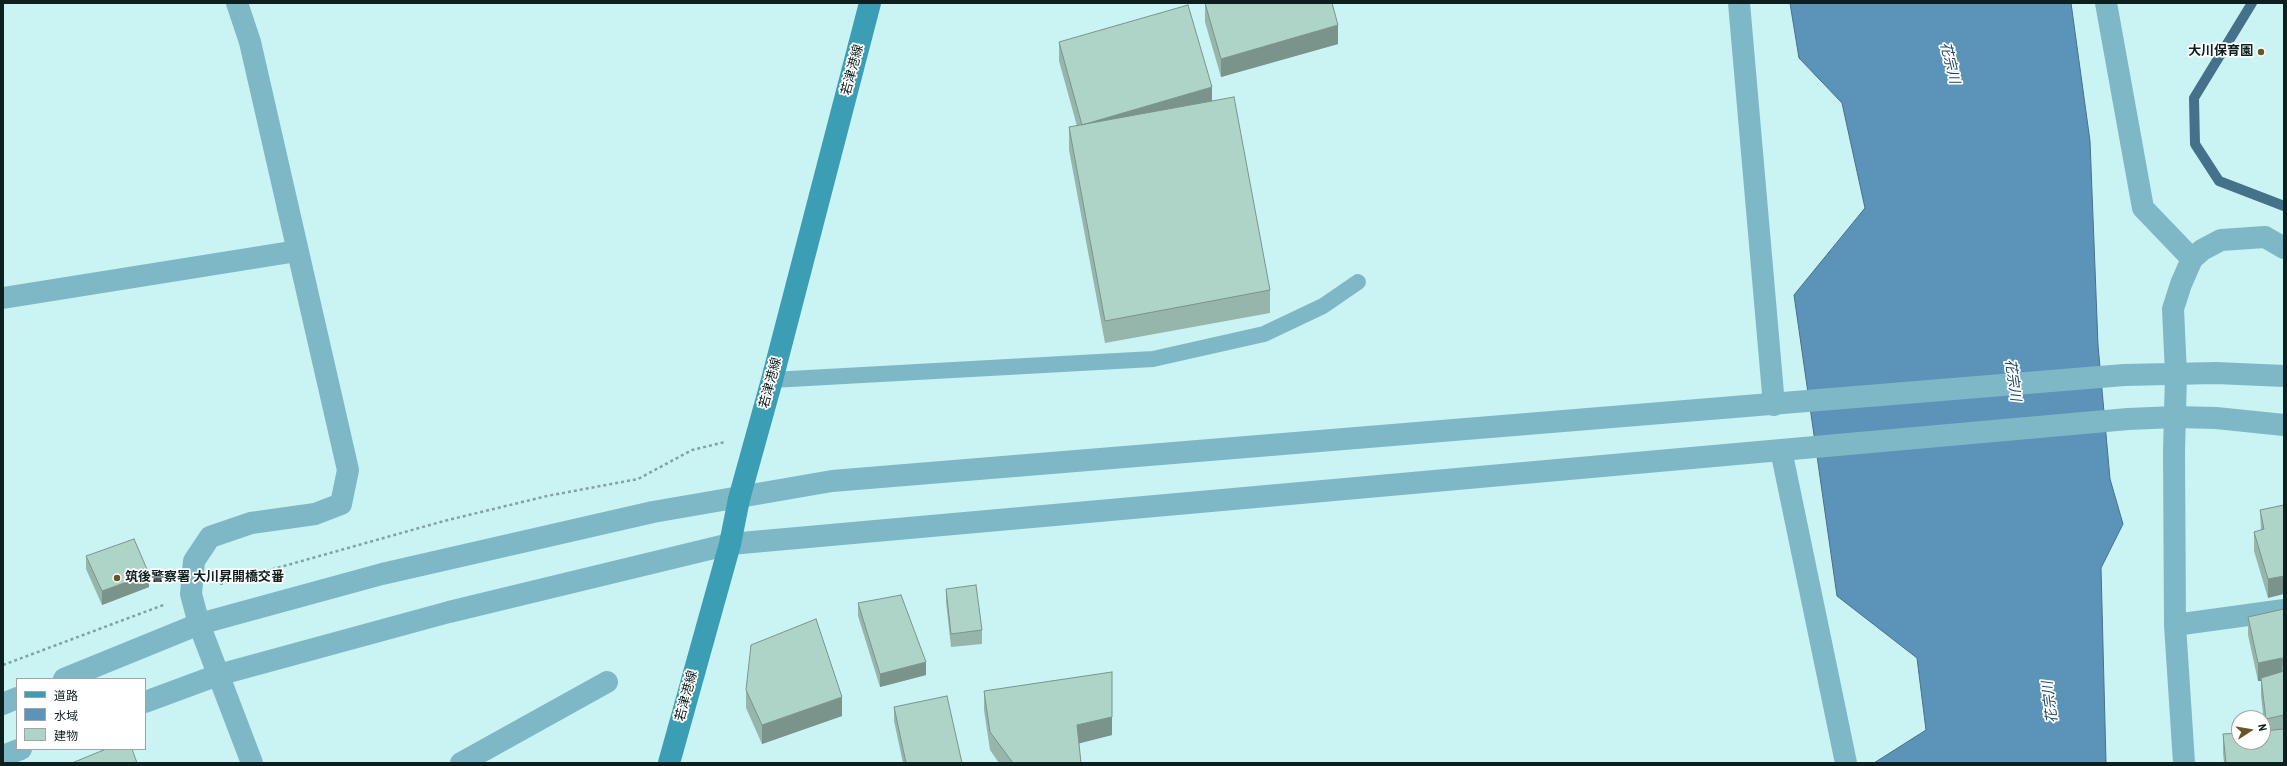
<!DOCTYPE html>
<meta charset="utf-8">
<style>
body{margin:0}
#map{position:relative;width:2287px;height:766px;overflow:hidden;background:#c9f4f3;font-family:"Roboto Condensed","Noto Sans JP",sans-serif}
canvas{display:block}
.frame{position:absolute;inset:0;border:4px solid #0e1f1f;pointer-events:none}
.legend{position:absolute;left:16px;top:678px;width:130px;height:72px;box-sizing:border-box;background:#fff;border:1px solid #9fa5a5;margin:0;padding:5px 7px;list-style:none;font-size:12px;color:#0e1f1f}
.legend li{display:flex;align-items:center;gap:8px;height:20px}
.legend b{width:20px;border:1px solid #9fa5a5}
.north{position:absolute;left:2231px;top:710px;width:40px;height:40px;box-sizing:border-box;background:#fff;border:1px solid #9fa5a5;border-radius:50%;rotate:78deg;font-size:11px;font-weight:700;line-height:16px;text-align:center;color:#0e1f1f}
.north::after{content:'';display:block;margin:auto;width:14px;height:18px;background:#695624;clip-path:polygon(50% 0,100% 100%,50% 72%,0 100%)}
</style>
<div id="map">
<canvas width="2287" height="766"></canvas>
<div class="frame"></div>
<ul class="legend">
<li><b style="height:5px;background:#3b9eb5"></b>道路</li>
<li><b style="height:11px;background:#5c94b9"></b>水域</li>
<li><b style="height:11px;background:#aed4c8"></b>建物</li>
</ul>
<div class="north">N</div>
</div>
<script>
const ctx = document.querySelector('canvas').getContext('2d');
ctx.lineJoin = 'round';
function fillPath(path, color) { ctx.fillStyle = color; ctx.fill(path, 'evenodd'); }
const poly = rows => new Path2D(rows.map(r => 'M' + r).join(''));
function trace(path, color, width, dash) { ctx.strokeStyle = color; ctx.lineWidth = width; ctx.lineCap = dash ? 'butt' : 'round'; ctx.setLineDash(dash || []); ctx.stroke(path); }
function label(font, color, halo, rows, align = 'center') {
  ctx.font = font + ' "Roboto Condensed","Noto Sans JP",sans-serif'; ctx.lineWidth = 3.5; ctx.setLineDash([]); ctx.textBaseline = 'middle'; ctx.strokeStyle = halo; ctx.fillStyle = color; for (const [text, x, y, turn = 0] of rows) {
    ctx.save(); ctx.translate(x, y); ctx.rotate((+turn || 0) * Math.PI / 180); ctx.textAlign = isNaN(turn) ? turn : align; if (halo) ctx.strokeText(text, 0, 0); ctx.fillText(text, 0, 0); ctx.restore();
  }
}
const water = poly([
 [1790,3,2071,3,2090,141,2098,345,2110,479,2123,524,2101,568,2106,763,1874,763,1926,730,1917,658,1837,596,1794,295,1865,208,1842,103,1799,58,1790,3]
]);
fillPath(water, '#5c94b9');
trace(water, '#45718b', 1);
trace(poly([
 [2252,3,2194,98,2195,144,2219,181,2284,206]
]), '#45718b', 10);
trace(poly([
 [220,584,444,521,547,496,638,479,692,450,725,442],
 [3,665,166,604]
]), '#81a2a2', 2.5, [3, 3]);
trace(poly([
 [772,380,1153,359,1264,334,1323,306,1358,282]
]), '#7eb8c7', 16);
trace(poly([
 [1739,3,1774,405],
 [2106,3,2143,208,2192,259],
 [3,298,297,251],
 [2176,374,2174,452,2175,625,2184,763],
 [1781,450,1846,763],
 [199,624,191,594,194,561,210,537,251,523,315,514,341,504,348,470,250,42,237,3],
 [2175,625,2284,610],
 [461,763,607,682]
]), '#7eb8c7', 22);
trace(poly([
 [2176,374,2173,309,2181,284,2192,259,2202,250,2221,240,2265,237,2284,248],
 [199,624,252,763],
 [64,679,199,624,382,574,653,512,832,481,2124,375,2216,373,2284,376],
 [145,702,218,675,449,612,730,544,2128,419,2175,417,2216,418,2284,425],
 [3,704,17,698],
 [3,756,21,749]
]), '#7eb8c7', 22);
trace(poly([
 [669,763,730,544,739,499,772,380,870,3]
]), '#3b9eb5', 22);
fillPath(poly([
 [1205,3,1338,44,1221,77,1205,22],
 [1059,42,1212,101,1270,290,1270,313,1105,343,1069,150,1069,127,1077,126,1059,61],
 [2284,505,2268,598,2254,551,2254,532,2261,530,2260,510],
 [86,556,149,587,102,605,86,569],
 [946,589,982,630,982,644,951,647,946,602],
 [858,603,926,675,880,687,858,616],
 [2284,609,2284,763,2224,763,2223,753,2223,734,2265,731,2261,696,2261,681,2258,681,2248,635,2248,617],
 [746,690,842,716,762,744,746,708],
 [984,691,1112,735,1079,743,1081,763,999,763,990,750,984,710],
 [894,707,962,763,903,763,894,721]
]), '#96b6ac');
fillPath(poly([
 [1338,25,1338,44,1221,77,1221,59],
 [1212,87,1212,106,1082,125],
 [149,574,149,587,102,605,102,591],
 [2284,576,2284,594,2268,598,2268,579],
 [2282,658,2282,676,2261,678,2261,681,2258,681,2258,663],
 [926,662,926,675,880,687,880,674],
 [1112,672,1112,735,1077,744,1077,725],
 [842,697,842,716,762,744,762,725]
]), '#7a948c');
const building = poly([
 [1205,3,1332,3,1338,25,1221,59,1205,3],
 [1188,5,1212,87,1082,125,1059,42,1188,5],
 [1234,97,1270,290,1105,321,1069,127,1234,97],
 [2284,505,2284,576,2268,579,2254,532,2264,529,2260,510,2284,505],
 [134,539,149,574,102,591,86,556,134,539],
 [976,585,982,630,951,634,946,589,976,585],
 [901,595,926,662,880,674,858,603,901,595],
 [2284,609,2284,669,2282,658,2258,663,2248,617,2284,609],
 [816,619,842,697,762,725,746,690,751,645,816,619],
 [2284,671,2284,715,2266,719,2261,678,2284,671],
 [1112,672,1112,717,1077,725,1081,763,1013,763,990,732,984,691,1112,672],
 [947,696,962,763,906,763,894,707,947,696],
 [2284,729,2284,763,2226,763,2223,734,2239,733,2239,742,2263,742,2263,731,2284,729],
 [106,749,132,749,137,763,72,763,106,749]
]);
fillPath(building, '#aed4c8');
trace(building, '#7a948c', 1);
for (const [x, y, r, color] of [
 [2261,52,4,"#695624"],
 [117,578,4,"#695624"]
]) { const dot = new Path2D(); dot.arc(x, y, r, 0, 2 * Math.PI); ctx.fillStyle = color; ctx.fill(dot); trace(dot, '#fff', 1.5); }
label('bold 13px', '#0e1f1f', '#fff', [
 ["大川保育園",2253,52],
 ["筑後警察署 大川昇開橋交番",125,578,"left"]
], 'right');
label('13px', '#0e1f1f', '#fff', [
 ["若津港線",853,70,-75],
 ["若津港線",771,383,-75],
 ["若津港線",687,696,-75]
]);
label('italic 14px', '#194661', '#fff', [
 ["花宗川",1949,63,76],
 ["花宗川",2012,380,82],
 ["花宗川",2051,702,-97]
]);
</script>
